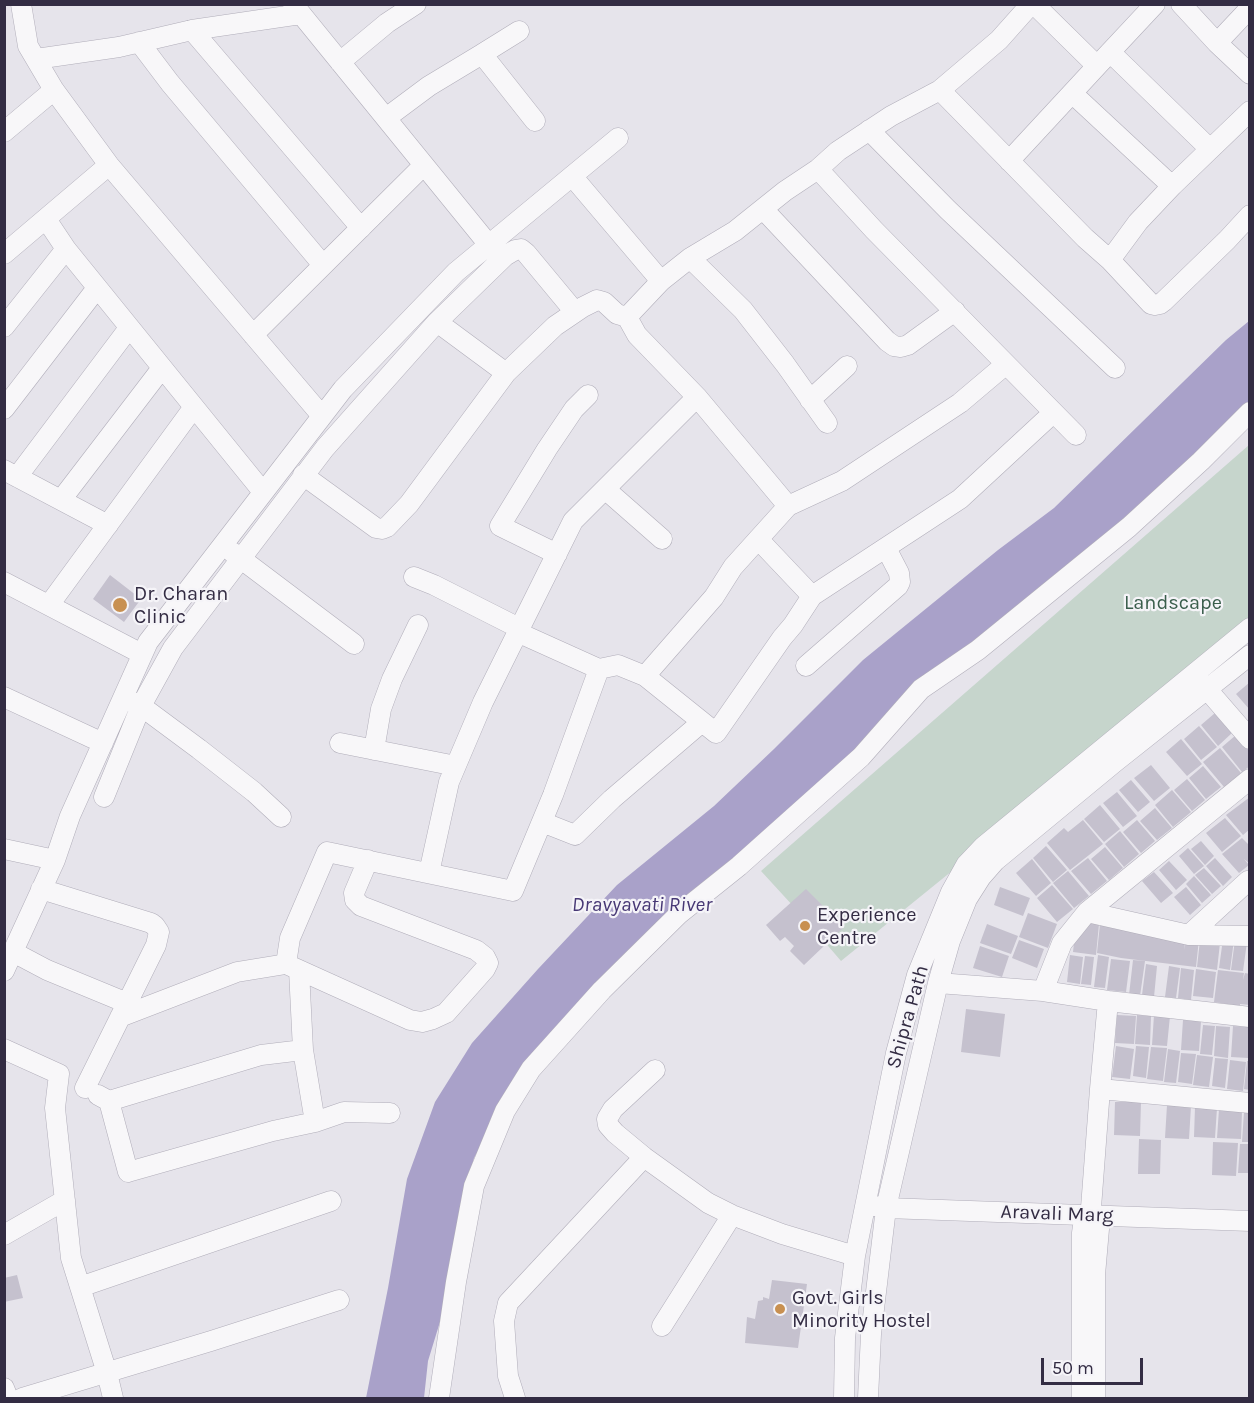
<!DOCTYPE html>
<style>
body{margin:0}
#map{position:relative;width:1254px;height:1403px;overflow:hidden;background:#e6e4eb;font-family:Karla,sans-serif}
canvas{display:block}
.frame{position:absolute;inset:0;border:6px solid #332c43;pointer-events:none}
.scale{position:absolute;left:1041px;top:1358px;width:102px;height:27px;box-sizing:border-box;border:3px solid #332c43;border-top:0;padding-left:8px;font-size:18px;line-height:21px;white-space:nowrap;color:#332c43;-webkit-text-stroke:4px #f5f4f8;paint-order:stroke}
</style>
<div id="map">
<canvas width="1254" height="1403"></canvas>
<div class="frame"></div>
<div class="scale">50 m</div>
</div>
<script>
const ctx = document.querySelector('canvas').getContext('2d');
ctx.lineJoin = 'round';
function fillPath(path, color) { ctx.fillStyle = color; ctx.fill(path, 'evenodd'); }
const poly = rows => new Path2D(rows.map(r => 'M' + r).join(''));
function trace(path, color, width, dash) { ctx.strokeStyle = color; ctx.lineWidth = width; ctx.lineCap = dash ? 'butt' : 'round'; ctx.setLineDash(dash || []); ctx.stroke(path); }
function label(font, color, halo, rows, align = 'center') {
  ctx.font = font + ' Karla,sans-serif'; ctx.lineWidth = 4.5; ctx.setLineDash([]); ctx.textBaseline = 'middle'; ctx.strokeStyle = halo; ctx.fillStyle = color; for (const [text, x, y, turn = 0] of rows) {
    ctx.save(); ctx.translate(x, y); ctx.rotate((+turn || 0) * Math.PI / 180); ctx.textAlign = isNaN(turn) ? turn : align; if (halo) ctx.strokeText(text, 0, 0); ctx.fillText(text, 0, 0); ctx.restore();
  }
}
fillPath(poly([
 [1249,445,1249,630,841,961,805,919,761,871]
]), '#c6d5cc');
fillPath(poly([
 [1249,321,1249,406,1085,559,975,643,779,827,513,1088,474,1158,463,1202,443,1312,428,1361,424,1398,366,1398,388,1288,407,1179,435,1102,472,1043,538,969,617,885,714,806,774,749,863,660,998,550,1054,508,1226,340]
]), '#a9a1c9');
fillPath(poly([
 [110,575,141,599,124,622,93,599],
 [1250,682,1250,710,1236,694],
 [1215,713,1232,733,1218,746,1201,725],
 [1199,726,1217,747,1201,760,1184,739],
 [1236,735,1250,751,1250,766,1242,772,1222,747],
 [1181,739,1202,764,1187,776,1166,752],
 [1220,748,1241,773,1224,787,1203,762],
 [1151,765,1170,788,1154,801,1134,778],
 [1203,766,1221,787,1206,799,1189,778],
 [1187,779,1205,800,1192,811,1174,790],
 [1131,780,1150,802,1138,812,1119,790],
 [1172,790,1191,812,1173,827,1155,805],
 [1117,792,1137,816,1123,827,1103,803],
 [1250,797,1250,829,1243,835,1226,815],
 [1100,805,1120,829,1104,842,1084,819],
 [1155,808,1172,828,1157,840,1140,821],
 [1225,818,1241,836,1222,852,1206,833,1216,825,1223,833,1216,825],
 [1083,820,1103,844,1070,870,1047,843,1064,828,1068,832],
 [1137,820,1155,841,1141,853,1123,832],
 [1120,831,1139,854,1124,867,1105,844],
 [1242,838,1250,846,1250,864,1244,859,1249,865,1239,873,1222,854],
 [1201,841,1214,856,1205,865,1191,849],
 [1046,846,1067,870,1053,882,1033,858],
 [1105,847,1123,868,1109,880,1091,859],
 [1188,848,1204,866,1194,874,1179,856],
 [1088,858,1107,881,1091,894,1071,871],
 [1215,858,1232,877,1223,886,1206,866],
 [1032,859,1051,883,1036,896,1016,873],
 [1169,861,1187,880,1176,890,1159,870],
 [1204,868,1221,886,1212,894,1195,875],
 [1068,871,1089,896,1074,908,1053,883],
 [1154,872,1173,893,1161,903,1142,881],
 [1194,876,1211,895,1202,903,1186,884],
 [1052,885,1073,909,1057,922,1037,898],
 [1000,887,1030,898,1023,916,994,905],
 [1186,887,1201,905,1190,915,1174,897],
 [806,889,844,927,804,965,790,951,794,946,785,937,780,941,766,925],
 [1028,913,1057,924,1048,948,1019,937],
 [1089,922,1099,924,1096,955,1073,952,1074,943],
 [987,924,1018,936,1011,954,980,943],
 [1100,924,1186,937,1184,950,1187,937,1199,939,1196,967,1121,958,1097,953],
 [1223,939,1234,940,1230,970,1219,968],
 [1019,940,1044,949,1037,968,1012,958],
 [1200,940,1220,943,1217,970,1197,967],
 [1235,940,1247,942,1243,971,1231,970],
 [980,946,1009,956,1002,977,973,968],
 [1070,955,1083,957,1080,984,1067,982],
 [1098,955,1109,957,1105,988,1094,987],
 [1085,956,1094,957,1091,985,1081,984],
 [1111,959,1130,961,1126,992,1107,990],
 [1133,960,1145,961,1140,996,1129,995],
 [1146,964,1157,966,1154,997,1142,995],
 [1169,966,1180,968,1176,998,1165,997],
 [1181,968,1194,970,1191,1000,1178,998],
 [1196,969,1216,972,1213,998,1193,996],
 [1218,970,1244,973,1243,980,1245,973,1250,974,1250,1005,1240,1004,1240,1006,1214,1002],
 [966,1009,1005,1014,1000,1057,961,1052],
 [1117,1015,1136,1016,1134,1044,1115,1043],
 [1137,1015,1151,1016,1150,1045,1135,1044],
 [1154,1015,1170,1016,1167,1046,1152,1045],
 [1183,1020,1201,1021,1199,1051,1181,1050],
 [1203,1025,1215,1026,1212,1055,1200,1054],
 [1216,1026,1230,1027,1228,1058,1214,1056],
 [1233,1026,1250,1027,1248,1058,1231,1057],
 [1116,1046,1134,1049,1130,1079,1112,1077],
 [1136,1046,1149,1047,1146,1078,1133,1076],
 [1151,1047,1167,1048,1163,1081,1147,1079],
 [1168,1049,1180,1051,1176,1083,1164,1082],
 [1181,1053,1196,1054,1192,1084,1178,1082],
 [1197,1055,1213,1057,1209,1087,1193,1085],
 [1215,1058,1228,1059,1225,1088,1212,1086],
 [1230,1060,1246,1062,1243,1091,1227,1089],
 [1247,1061,1250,1061,1250,1090,1244,1089],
 [1115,1102,1141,1102,1140,1136,1114,1135],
 [1167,1105,1191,1106,1189,1139,1165,1138],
 [1195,1107,1217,1108,1215,1138,1194,1137],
 [1219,1109,1242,1111,1241,1139,1217,1138],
 [1244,1112,1250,1112,1250,1142,1242,1142],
 [1139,1139,1161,1140,1160,1174,1138,1174],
 [1213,1142,1238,1143,1236,1176,1212,1175],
 [1240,1144,1250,1144,1250,1173,1238,1173],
 [17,1275,23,1298,4,1302,4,1278],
 [772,1280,807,1284,798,1348,745,1343,747,1317,755,1319,758,1301,763,1300,763,1297,769,1299]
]), '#c5c1ce');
const minor = poly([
 [21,4,28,46,54,90,109,165,322,416],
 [293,4,489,245],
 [1034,4,1097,66,1155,4],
 [1181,4,1217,43,1250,8],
 [192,30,361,228],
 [139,42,170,83,323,265],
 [1217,43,1250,74],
 [1110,52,1210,149],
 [482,54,519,31],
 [36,59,119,47,192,30,301,14],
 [340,62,387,23,416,4],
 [940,90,999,40,1031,4],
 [1073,94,1172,186,1138,222,1110,260],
 [386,118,429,86,482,54,535,121],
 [869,130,948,210,1115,368],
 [4,132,54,90],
 [1009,161,1097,66],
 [818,169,838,151,891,116,940,90,1085,238,1110,260,1151,304,1155,305,1160,304,1164,301,1227,240,1250,215],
 [572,176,661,281],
 [1172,186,1250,111],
 [763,209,887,341,894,346,901,347,908,345,955,311],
 [46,219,66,249,263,492],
 [4,254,109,165],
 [690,258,743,310,785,364,827,423],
 [437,322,506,373],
 [4,327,66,249],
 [253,335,424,165],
 [810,400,847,366],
 [4,409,97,288],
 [4,470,108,525],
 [303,475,376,528,382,529,387,527,409,504,506,373,555,326,583,307,597,300,604,302,617,314,627,317],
 [17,477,129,328],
 [605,489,662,539],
 [61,500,162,368],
 [788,506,697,397,637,335,627,317,661,281,690,258,735,231,785,191,818,169,874,230,1076,435],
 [758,539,812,596],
 [232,552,354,644],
 [557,554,500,526,547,449,574,409,588,395],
 [414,577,434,585,519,628],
 [4,582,142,654],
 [49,605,194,407],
 [517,632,599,669,618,665,645,676,714,597,733,567,788,506,842,481,960,403,1005,365],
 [806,666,898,586,900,582,899,573,886,548],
 [645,676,716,733,782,638,793,625,812,596,960,499,1053,413],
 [1199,680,1250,739],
 [4,697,103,743],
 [132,702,141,706,199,749,254,792,281,817],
 [340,743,456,766],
 [374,750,381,709,392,679,418,625],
 [104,797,141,706,173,648,325,448,437,322,505,256,515,250,521,249,526,253,575,312],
 [542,822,575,835,612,799,702,722],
 [4,849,55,860],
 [429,873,449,782,483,702,573,521,697,397],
 [41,889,151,923,155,926,159,932,156,945,85,1088],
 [1087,912,1189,935,1250,936],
 [1189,935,1248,881,1250,882],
 [13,952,47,970,127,1003],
 [286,964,410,1020,422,1022,433,1019,446,1013,485,969,488,963,485,957,476,950,361,906,355,900,354,893,368,860],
 [299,970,303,1050,315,1122],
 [4,971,55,860,70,816,148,642,343,389,456,272,618,138],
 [938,983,1043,991,1108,1001,1250,1017],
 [1043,991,1062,943,1087,912,1250,779],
 [120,1017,237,972,286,964,290,938,327,852,513,891,553,795,599,669],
 [4,1049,59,1074,55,1108,71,1258,107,1373,113,1398],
 [655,1070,613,1109,607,1119,608,1125,615,1133,644,1157,708,1203,732,1215,782,1234,855,1256],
 [1100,1089,1250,1103],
 [98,1095,109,1101,261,1055,303,1050],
 [109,1101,128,1172,273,1131,315,1122,344,1112,390,1113],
 [875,1206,886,1208,1250,1221],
 [1090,1221,1100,1089,1108,1001],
 [4,1235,65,1200],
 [80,1287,331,1201],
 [662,1326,732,1215],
 [4,1388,8,1398],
 [22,1398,211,1341,339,1300],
 [439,1398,456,1282,474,1186,505,1111,531,1069,602,990,679,914,739,866,861,757,921,689,978,650,1129,527,1201,461,1250,412],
 [515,1398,508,1376,504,1321,508,1303,644,1157],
 [844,1398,845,1338,855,1256,896,1053,917,975,951,892,966,865,984,846,1250,628],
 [868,1398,871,1334,886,1208,938,983,950,941,967,899,981,877,995,861,1115,762,1250,655],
 [1082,1398,1082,1233,1083,1226,1090,1221,1096,1225,1099,1229,1095,1275,1095,1398]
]);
trace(minor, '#b0adb9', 21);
trace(minor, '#f8f7f9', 20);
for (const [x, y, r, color] of [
 [120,605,8,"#c89051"],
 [805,926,6,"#c89051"],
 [780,1309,6,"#c89051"]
]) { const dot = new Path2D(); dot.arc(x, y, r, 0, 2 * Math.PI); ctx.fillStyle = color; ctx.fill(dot); trace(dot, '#f5f4f8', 2); }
label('20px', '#332c43', '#f5f4f8', [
 ["Dr. Charan",134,594],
 ["Clinic",134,617],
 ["Experience",817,915],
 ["Centre",817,938],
 ["Govt. Girls",792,1298],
 ["Minority Hostel",792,1321]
], 'left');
label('20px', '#3a5e4c', '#f5f4f8', [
 ["Landscape",1173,603]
]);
label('20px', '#332c43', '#f5f4f8', [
 ["Shipra Path",908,1017,-74],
 ["Aravali Marg",1057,1214,2]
]);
label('italic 21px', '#473875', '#f5f4f8', [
 ["Dravyavati River",642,905]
]);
</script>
